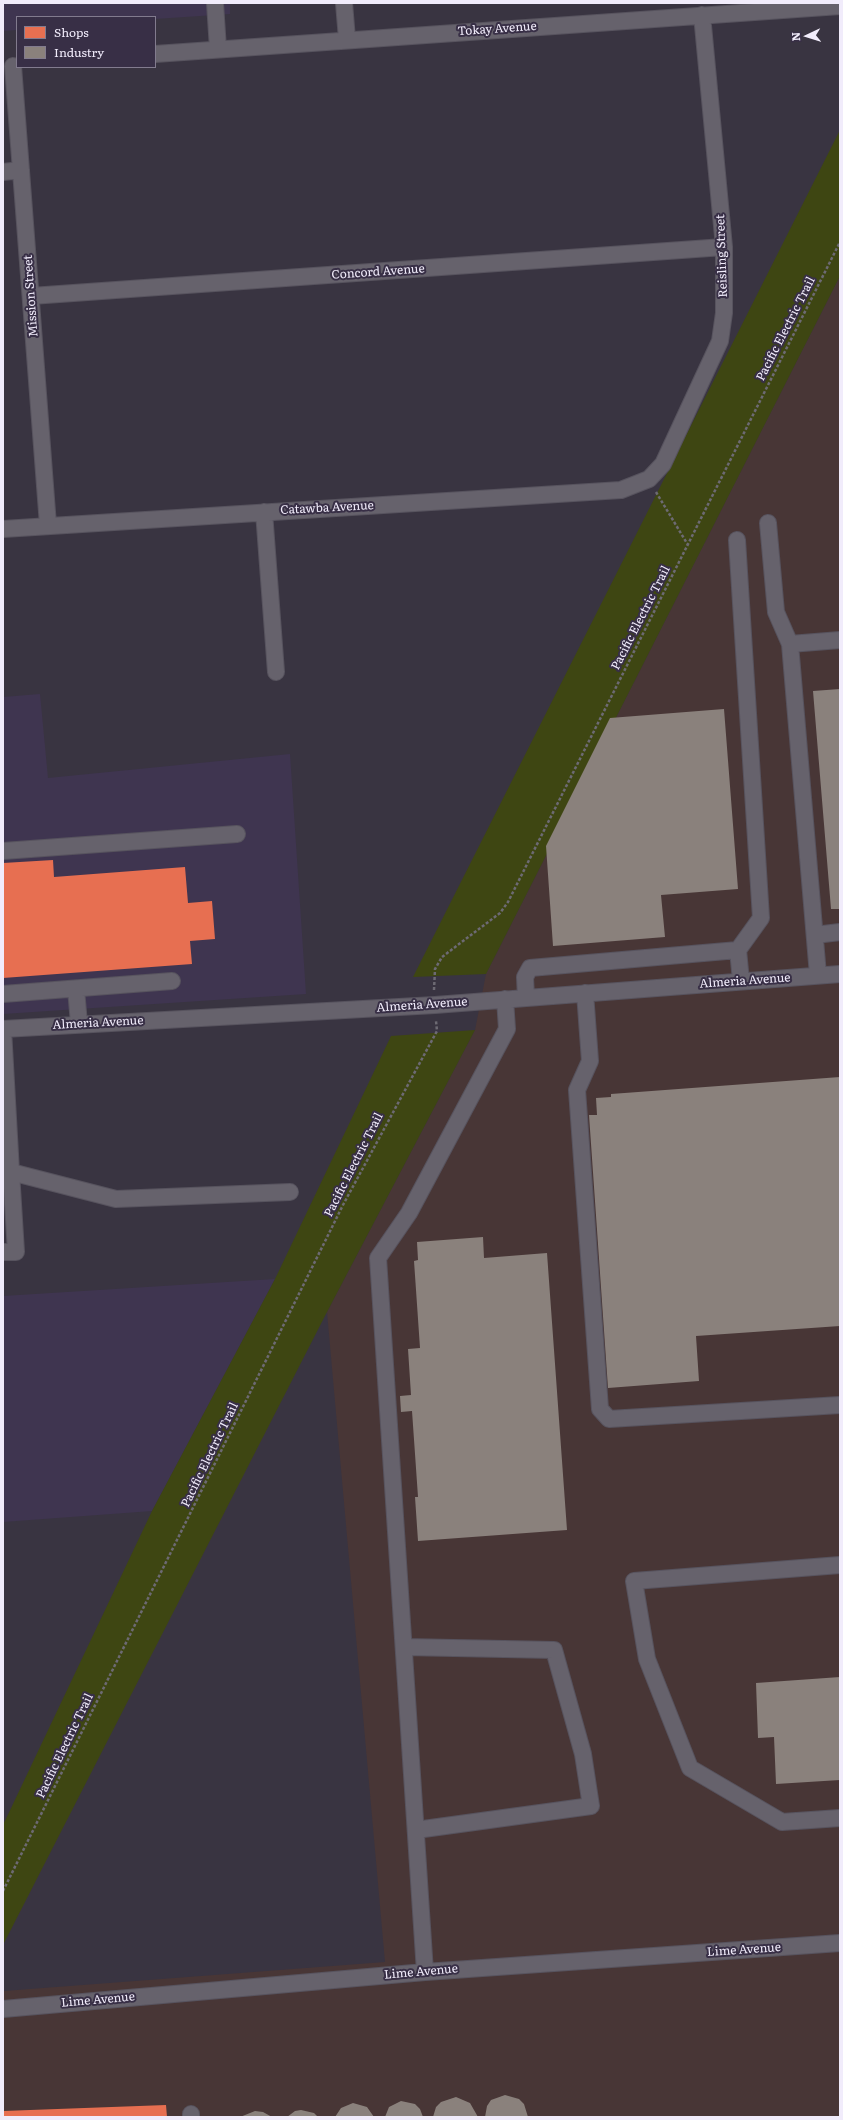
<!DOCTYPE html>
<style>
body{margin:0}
#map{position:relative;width:843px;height:2120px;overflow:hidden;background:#393441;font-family:Literata,serif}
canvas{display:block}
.frame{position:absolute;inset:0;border:4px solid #f1ecfb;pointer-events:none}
.legend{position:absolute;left:16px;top:16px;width:140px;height:52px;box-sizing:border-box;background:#382f46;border:1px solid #827b8e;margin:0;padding:5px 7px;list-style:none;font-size:12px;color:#f1ecfb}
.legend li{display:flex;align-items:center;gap:8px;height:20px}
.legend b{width:20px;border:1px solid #827b8e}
.north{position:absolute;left:787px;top:16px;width:40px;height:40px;-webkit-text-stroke:3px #382f46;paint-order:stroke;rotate:266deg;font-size:11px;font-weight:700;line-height:16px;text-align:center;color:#f1ecfb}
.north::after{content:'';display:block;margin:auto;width:14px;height:18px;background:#f1ecfb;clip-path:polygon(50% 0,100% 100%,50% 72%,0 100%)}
</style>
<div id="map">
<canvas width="843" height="2120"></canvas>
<div class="frame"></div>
<ul class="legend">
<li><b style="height:11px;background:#e76f51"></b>Shops</li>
<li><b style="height:11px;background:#8a817c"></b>Industry</li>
</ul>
<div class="north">N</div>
</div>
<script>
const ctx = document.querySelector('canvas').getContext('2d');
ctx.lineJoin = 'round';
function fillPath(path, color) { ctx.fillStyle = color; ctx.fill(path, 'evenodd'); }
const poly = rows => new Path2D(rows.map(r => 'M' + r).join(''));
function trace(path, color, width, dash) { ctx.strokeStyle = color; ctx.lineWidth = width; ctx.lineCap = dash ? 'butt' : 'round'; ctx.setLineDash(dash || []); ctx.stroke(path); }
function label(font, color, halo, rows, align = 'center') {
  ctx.font = font + ' Literata,serif'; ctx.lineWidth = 4; ctx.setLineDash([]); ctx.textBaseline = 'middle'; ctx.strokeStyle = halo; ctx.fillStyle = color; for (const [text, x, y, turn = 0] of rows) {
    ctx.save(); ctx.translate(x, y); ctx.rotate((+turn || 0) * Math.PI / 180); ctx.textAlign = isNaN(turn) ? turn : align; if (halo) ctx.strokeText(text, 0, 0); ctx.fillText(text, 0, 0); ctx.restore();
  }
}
fillPath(poly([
 [3,3,230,3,230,14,155,19,155,17,17,17,17,30,3,31],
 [40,694,48,778,290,754,306,994,3,1014,3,697],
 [275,1279,152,1511,3,1522,3,1296]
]), '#3f3550');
fillPath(poly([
 [840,276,840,2117,3,2117,4,1991,385,1962,327,1312,475,1030,486,974]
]), '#483636');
fillPath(poly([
 [840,130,840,276,486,974,413,977],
 [475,1030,327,1312,3,1945,3,1825,152,1511,275,1279,391,1036]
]), '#3e4612');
fillPath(poly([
 [53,860,54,877,185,867,188,903,212,901,215,939,190,941,192,964,3,978,3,863],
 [166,2105,167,2117,3,2117,3,2111]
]), '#e76f51');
fillPath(poly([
 [840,689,840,909,831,909,813,691],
 [724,709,738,889,661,895,665,937,553,946,546,846,610,718],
 [840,1077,840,1326,696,1336,699,1381,608,1388,589,1115,597,1115,596,1098,611,1097,611,1094],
 [483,1237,484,1258,547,1253,567,1530,418,1541,415,1497,418,1497,412,1411,401,1412,400,1396,411,1395,408,1349,420,1348,414,1261,418,1260,417,1242],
 [840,1677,840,1780,776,1784,774,1737,758,1738,756,1683],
 [505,2095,519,2099,524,2104,528,2117,485,2117,487,2106,491,2100],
 [456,2097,470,2103,478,2117,433,2117,436,2107,441,2102],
 [401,2101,415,2104,420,2109,423,2117,385,2117,389,2107],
 [353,2103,367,2107,374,2117,335,2117,341,2108],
 [301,2110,314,2113,318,2117,287,2117,295,2111],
 [255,2111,263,2112,272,2117,240,2117]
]), '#8a817c');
const minor = poly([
 [215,3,218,49],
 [344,3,347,39],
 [155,54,840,6],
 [13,66,48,525],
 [3,172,21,170],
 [31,296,724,247],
 [264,512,276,672],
 [768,523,776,612,790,644,818,975],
 [3,529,621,490,649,479,663,464,720,341,724,313,724,247,702,15],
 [737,540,761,918,738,950,741,981],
 [790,644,840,640],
 [3,851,237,834],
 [815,935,840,932],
 [76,989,79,1024],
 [585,993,590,1061,577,1090,600,1409,609,1419,840,1405],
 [3,994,172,981],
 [526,998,525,977,530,968,738,950],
 [3,1029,435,1005,840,974],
 [3,1029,11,1172,116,1199,290,1192],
 [3,1252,16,1252,11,1172],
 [840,1565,634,1581,647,1659,690,1768,782,1822,840,1818],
 [404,1647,554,1650,583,1754,591,1806,416,1830],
 [425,1972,378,1258,409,1213,507,1029,505,999],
 [3,2009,425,1972,840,1943],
 [191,2114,191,2117]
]);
trace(minor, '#57535e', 18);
trace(poly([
 [656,492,688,545],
 [434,990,435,969,442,957,500,913,508,902,840,242],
 [3,1891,343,1205,437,1031,436,1021]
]), '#6d6a73', 2.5, [3, 2]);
trace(minor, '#66626c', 16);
label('12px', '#f1ecfb', '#382f46', [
 ["Tokay Avenue",497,29,-4],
 ["Reisling Street",722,256,-92],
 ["Concord Avenue",378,272,-4],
 ["Mission Street",31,296,-94],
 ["Pacific Electric Trail",786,329,-63],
 ["Catawba Avenue",327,508,-3],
 ["Pacific Electric Trail",641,618,-63],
 ["Almeria Avenue",745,981,-4],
 ["Almeria Avenue",422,1005,-4],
 ["Almeria Avenue",98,1023,-3],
 ["Pacific Electric Trail",354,1165,-63],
 ["Pacific Electric Trail",210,1455,-64],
 ["Pacific Electric Trail",65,1746,-64],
 ["Lime Avenue",744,1950,-4],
 ["Lime Avenue",421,1972,-5],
 ["Lime Avenue",98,2000,-5]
]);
</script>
